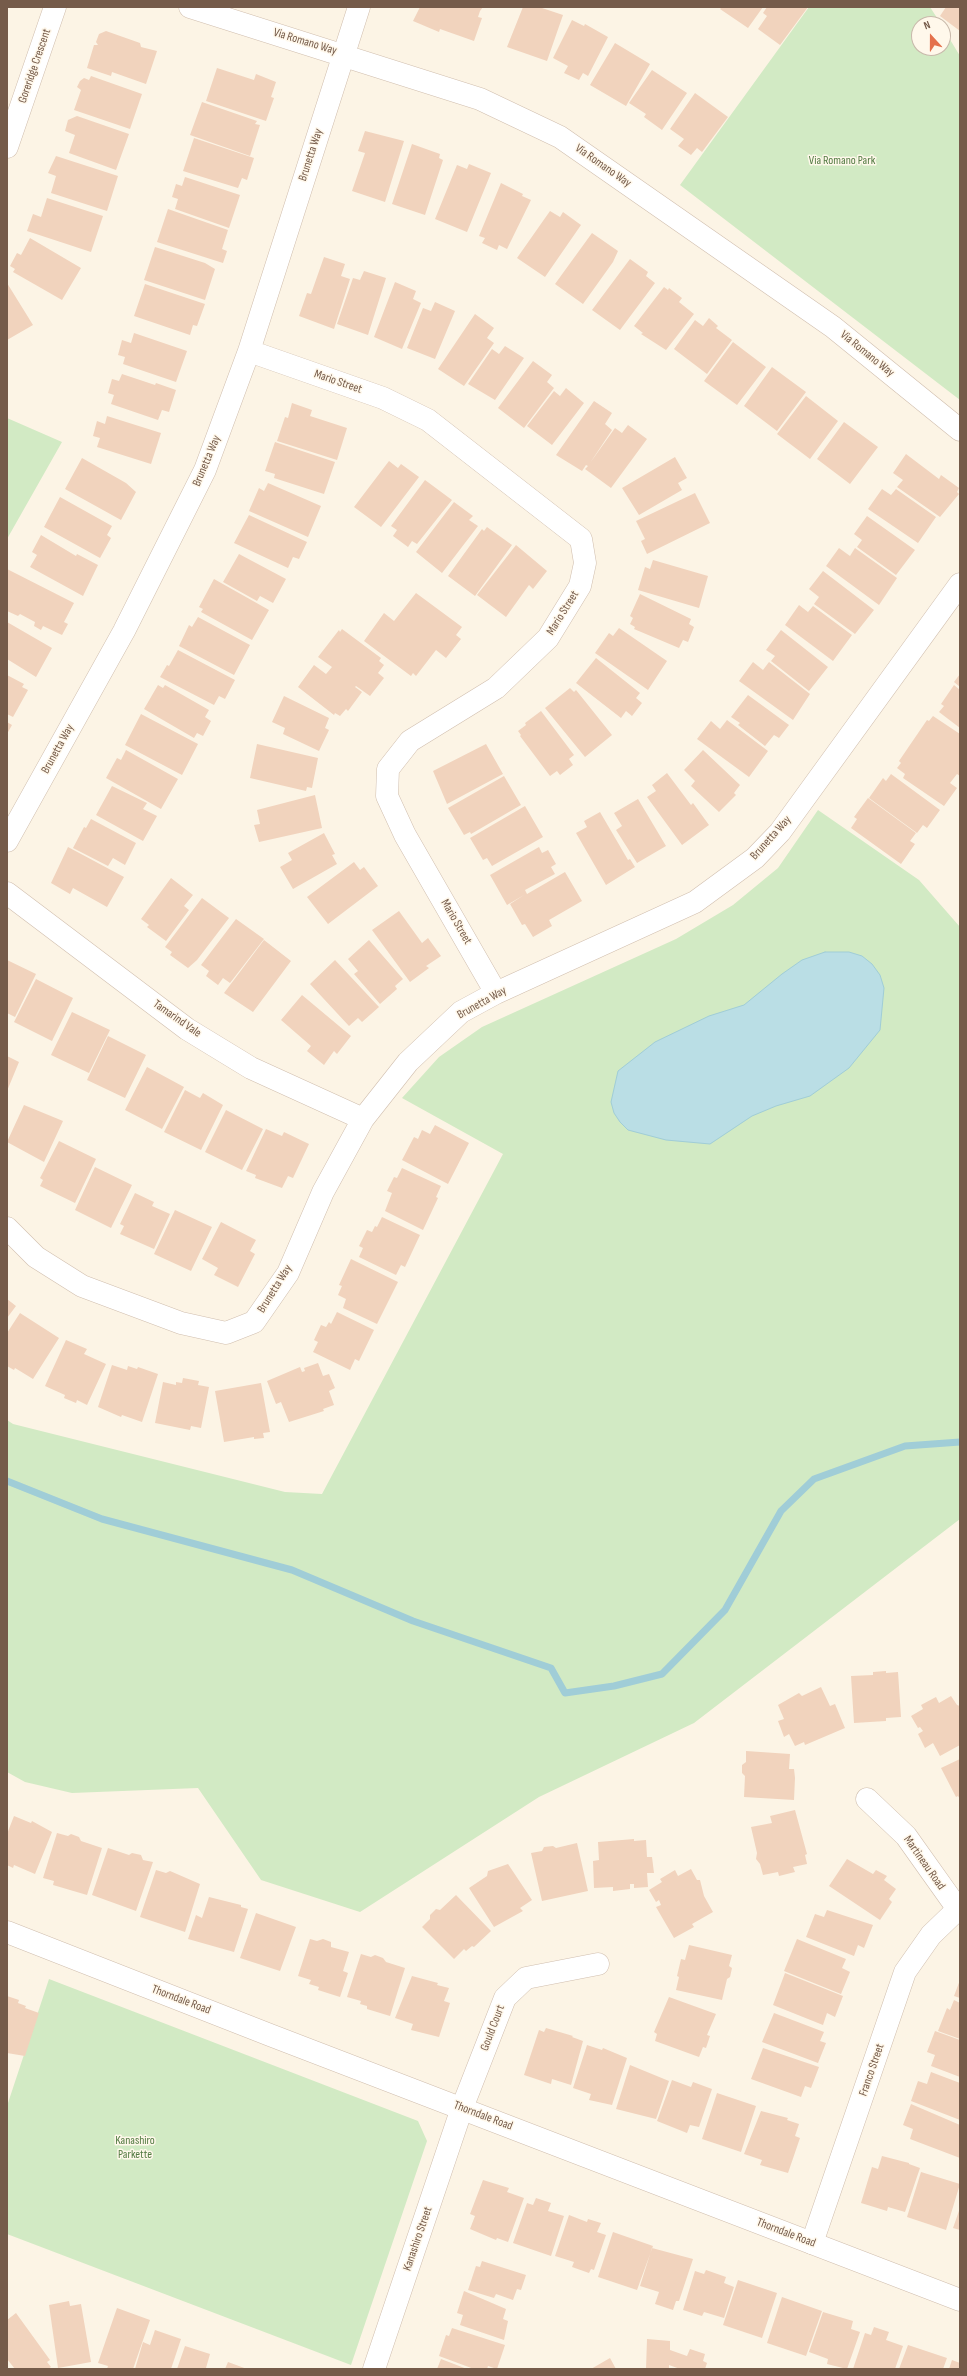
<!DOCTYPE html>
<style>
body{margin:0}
#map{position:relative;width:967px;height:2376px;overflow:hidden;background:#fcf4e5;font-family:"Sofia Sans Condensed",sans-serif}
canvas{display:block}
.frame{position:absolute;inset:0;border:8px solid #755b4a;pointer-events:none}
.north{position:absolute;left:911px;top:16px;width:40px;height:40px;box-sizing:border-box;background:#fff8eb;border:1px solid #c8b9ab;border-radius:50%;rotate:339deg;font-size:11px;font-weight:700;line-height:16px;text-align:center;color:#755b4a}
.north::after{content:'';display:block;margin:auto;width:14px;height:18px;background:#e4714c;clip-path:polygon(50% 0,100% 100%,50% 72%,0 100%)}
</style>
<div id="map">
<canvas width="967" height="2376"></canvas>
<div class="frame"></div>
<div class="north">N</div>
</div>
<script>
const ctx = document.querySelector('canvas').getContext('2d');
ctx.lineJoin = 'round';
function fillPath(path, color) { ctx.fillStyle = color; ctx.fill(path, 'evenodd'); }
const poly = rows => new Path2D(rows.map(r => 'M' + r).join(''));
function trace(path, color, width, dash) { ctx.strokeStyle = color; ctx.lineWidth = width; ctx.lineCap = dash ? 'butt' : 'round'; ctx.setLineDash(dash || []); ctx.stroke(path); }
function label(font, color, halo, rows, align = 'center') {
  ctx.font = font + ' "Sofia Sans Condensed",sans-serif'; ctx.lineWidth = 3; ctx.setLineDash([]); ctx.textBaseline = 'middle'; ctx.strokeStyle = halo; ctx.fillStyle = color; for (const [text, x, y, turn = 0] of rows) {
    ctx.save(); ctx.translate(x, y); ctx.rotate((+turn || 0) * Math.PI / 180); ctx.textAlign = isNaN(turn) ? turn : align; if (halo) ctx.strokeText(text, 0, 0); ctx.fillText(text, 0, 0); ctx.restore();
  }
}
fillPath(poly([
 [809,7,930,7,941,24,919,24,919,48,943,48,943,28,960,56,960,400,680,185],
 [7,418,62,442,7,539],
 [818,810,919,880,960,927,960,1519,694,1723,539,1797,360,1912,261,1880,198,1788,72,1793,25,1782,7,1772,7,1420,13,1424,285,1492,322,1494,503,1154,402,1098,439,1057,482,1027,676,939,733,905,778,868],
 [49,1979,418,2121,427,2141,351,2365,7,2234,7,2106]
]), '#d2eac4');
const water = poly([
 [825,952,849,952,862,956,872,964,880,975,884,988,880,1030,849,1068,810,1096,776,1106,752,1116,710,1144,666,1140,628,1130,620,1122,614,1113,611,1102,618,1071,655,1042,709,1016,744,1005,782,974,802,960,825,952]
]);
fillPath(water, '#badee5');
trace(water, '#a0cdd7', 1);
trace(poly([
 [7,1481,102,1519,292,1570,413,1621,551,1668,565,1693,614,1686,662,1674,725,1610,781,1511,814,1479,905,1446,960,1442]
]), '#a0cdd7', 7);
fillPath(poly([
 [420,7,483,7,480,11,478,17,482,18,474,41,440,29,439,32,413,21],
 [523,7,539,7,563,15,547,61,507,47],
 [722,7,763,7,748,28,720,9],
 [767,7,808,7,780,45,758,29,767,16,763,13],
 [946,7,960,7,960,31,940,16],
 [572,20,584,26,585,24,608,37,588,76,583,73,579,80,564,73,568,66,553,58],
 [106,31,140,43,141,47,157,51,146,84,112,72,111,76,87,68,94,45,98,45,96,42,99,34],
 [615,43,650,64,626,106,590,85],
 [217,68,254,80,256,74,276,82,271,97,274,98,266,121,206,101],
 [652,70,687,93,662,130,644,117,646,114,629,103],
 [91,76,142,94,130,129,74,110,81,90,77,87,80,81,84,78,89,80],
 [695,93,728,117,702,152,697,148,691,155,678,146,684,139,670,129],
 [202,102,257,121,255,124,260,125,250,156,190,135],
 [77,116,129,134,116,170,69,153,75,135,65,131,68,120],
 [365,131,404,141,385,202,352,191,365,153,358,151],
 [194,138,254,158,247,180,242,178,238,188,183,171],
 [412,144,440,154,439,158,443,160,425,215,392,204],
 [56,156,118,176,107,211,51,193,56,176,48,173],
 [469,164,491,173,467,232,435,219,457,165,467,169],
 [185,177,240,195,229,228,175,209,178,199,172,197,176,184,182,186],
 [501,183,523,194,522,196,531,200,507,249,499,245,497,250,482,243,485,238,479,236],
 [47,198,103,216,91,252,27,231,33,214,41,217],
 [168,209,228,230,222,249,227,251,223,263,157,242],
 [550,211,560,217,563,212,581,225,545,277,517,258],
 [592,233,618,251,613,262,583,304,555,284],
 [30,238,81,268,62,300,13,272,15,269,10,266,17,253,21,255],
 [155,247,205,263,215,269,205,300,144,280],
 [324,257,345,264,341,276,350,279,334,329,299,316,307,293,311,294],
 [630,259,648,272,646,276,655,283,620,330,592,310],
 [364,271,386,278,368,335,337,324,353,278,360,280],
 [395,282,416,291,413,299,421,303,402,349,374,337],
 [7,283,33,325,7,340],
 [145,284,205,304,197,326,193,325,190,335,134,316],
 [664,287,668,290,669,288,682,298,679,302,694,314,666,350,641,334,643,333,634,326],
 [435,302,455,311,435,359,407,348,423,308,431,311],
 [475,314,494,328,487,338,494,343,464,386,438,369],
 [709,318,718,326,716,328,732,340,707,374,674,349,695,320,703,326],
 [134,333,187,351,176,382,123,364,125,357,118,355,122,340,131,343],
 [733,342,766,367,737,405,704,381],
 [505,346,524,358,495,400,468,384,492,349,499,354],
 [533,361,552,375,547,382,554,388,524,428,498,408],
 [772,367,806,392,777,431,744,406],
 [122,374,155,385,156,383,176,390,169,412,162,410,158,420,111,404,114,395,108,393,112,379,119,381],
 [566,388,584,403,552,445,527,426,554,391,560,396],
 [806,396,838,421,810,459,777,434],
 [594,401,612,413,605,424,612,430,590,463,615,428,622,433,628,425,647,439,611,488,585,469,588,466,586,465,582,471,556,455],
 [292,403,312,410,310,416,347,428,337,460,277,441,285,417,288,418],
 [107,416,161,433,151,464,97,447,100,438,93,436,97,421,105,424],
 [844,422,878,447,850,484,817,459],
 [275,442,335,462,324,494,274,478,275,474,265,471],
 [906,454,939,479,941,475,959,488,957,492,959,494,940,517,897,487,903,480,893,473],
 [675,457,687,478,678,483,682,490,639,515,622,488],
 [82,458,126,483,136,492,121,520,65,489],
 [389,461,398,468,401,464,419,477,381,527,354,507],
 [425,480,452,500,417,544,412,541,408,547,393,536,397,530,391,526],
 [268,483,321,506,308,537,249,511,259,488,264,491],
 [882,489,891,495,896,489,936,517,918,543,868,509],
 [695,493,710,523,647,554,641,541,645,539,636,521],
 [60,497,112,526,107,535,111,538,100,558,44,527],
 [454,502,473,516,469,520,478,526,442,573,416,552],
 [249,515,307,542,299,559,293,557,288,568,234,543],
 [867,516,915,550,896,575,857,547,862,540,854,534],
 [487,527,512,545,475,596,448,576,482,529,484,531],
 [41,535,76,556,77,554,98,565,83,596,30,567,37,555,32,552],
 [516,545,547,571,533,589,529,585,506,617,477,595],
 [839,548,850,556,855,548,897,578,879,605,826,566],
 [239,554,286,579,273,603,260,596,257,601,223,582],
 [653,560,708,576,699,608,638,590,645,567,650,569],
 [7,569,74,603,64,622,68,624,62,635,43,626,41,630,34,626,35,622,20,614,18,616,7,611],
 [823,571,874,610,855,634,814,604,819,597,809,589],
 [214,579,269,610,252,640,201,612,203,609,199,607],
 [416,593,462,627,456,635,461,639,446,658,436,650,416,676,413,673,411,676,364,641,384,613,394,621],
 [640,594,691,619,689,624,694,627,688,642,683,640,679,648,634,629,635,627,630,624,633,618,630,616],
 [799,605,808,612,813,606,852,635,833,661,785,625],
 [198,617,250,645,234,675,179,646,189,625,192,627],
 [7,622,52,648,36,677,7,659],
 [619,628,667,661,648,690,595,653,609,633,613,636],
 [342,629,381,658,379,661,384,665,378,673,384,678,370,696,356,686,355,687,362,692,348,711,346,709,340,716,335,713,334,715,298,687,314,665,326,674,332,667,318,657,339,630,340,632],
 [781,630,828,667,809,691,771,661,775,656,766,650],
 [178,650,235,680,225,699,219,696,214,705,160,677,167,665,169,666],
 [596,658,640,693,636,698,642,703,632,716,626,711,621,718,576,683],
 [753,662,763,670,769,662,810,694,793,720,739,681],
 [960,674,960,687,954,682],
 [7,675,24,684,22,687,28,690,13,717,7,714],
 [158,685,163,688,165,685,209,710,205,717,211,721,203,736,197,733,194,738,144,709],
 [954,685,960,690,960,728,939,712,944,706,941,704],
 [570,688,574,692,576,690,612,735,585,757,545,708],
 [748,695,789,725,779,738,774,735,765,746,738,725,740,723,731,717],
 [284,696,329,718,325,728,329,730,319,751,283,734,285,728,272,722],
 [541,711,574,755,569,759,573,765,560,775,557,771,550,776,520,736,521,735,518,731,526,725,525,723],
 [141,714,198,744,182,775,125,745],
 [933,716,960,734,960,776,957,774,950,783,957,788,944,806,903,778,905,774,897,768,901,763,899,761,927,720,929,721],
 [727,720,768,751,749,777,697,739,711,721,720,729],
 [7,722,12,725,7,734],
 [257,744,318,758,312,788,307,787,306,791,250,778],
 [486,744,503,774,447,804,433,771],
 [126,750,178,779,161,809,106,778,117,758,121,760],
 [703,750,740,785,734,793,736,795,719,812,691,786,695,781,684,770],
 [667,773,691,805,693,803,709,825,682,845,647,797,656,791,652,785],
 [891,774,940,810,927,828,923,825,917,833,869,798,883,778,886,781],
 [504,776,521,805,471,834,470,832,464,835,448,808],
 [112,786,147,803,143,809,157,816,143,841,96,815],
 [315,795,322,828,259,842,254,825,260,824,257,810],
 [868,798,916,833,910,841,915,844,901,864,851,828,857,819,854,817],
 [638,799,666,846,637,863,616,830,622,826,614,813],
 [525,806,543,837,492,866,487,858,483,860,470,838],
 [600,812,628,860,630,859,635,867,606,885,576,833,587,827,584,821],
 [91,819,136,843,125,865,113,858,108,866,73,848,84,827,86,828],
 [324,833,335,854,332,855,337,864,293,889,280,867,292,860,288,853],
 [68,847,124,877,107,907,73,888,70,894,51,883],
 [539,847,542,853,548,850,556,864,551,867,555,874,525,890,527,894,565,872,582,901,549,920,552,926,533,937,525,924,522,925,510,904,524,895,507,905,490,875],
 [354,862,360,870,364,867,378,886,328,924,307,897],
 [171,878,193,895,184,906,189,910,166,941,147,927,149,925,141,919],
 [202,898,229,918,197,960,188,968,170,955,172,952,165,947],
 [399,911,422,943,428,938,441,956,426,966,429,968,410,982,372,930],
 [236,919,264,939,230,983,223,978,218,985,206,976,209,971,201,965],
 [264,940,291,961,253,1012,224,993],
 [369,940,403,979,395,986,397,989,380,1004,354,974,358,971,348,959],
 [7,960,36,974,15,1017,7,1013],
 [335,960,379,1007,362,1022,358,1018,349,1026,310,984],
 [36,979,73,998,52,1041,14,1022],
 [302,995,351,1036,337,1054,334,1051,324,1065,307,1051,311,1046,281,1020],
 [72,1012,110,1030,89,1073,51,1055],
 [108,1036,146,1055,125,1098,87,1080],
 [7,1056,19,1062,7,1091],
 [147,1067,184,1087,162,1129,125,1110],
 [185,1090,200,1098,203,1093,223,1105,201,1150,164,1132],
 [24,1105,63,1121,44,1162,7,1142],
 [226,1110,263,1129,242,1170,205,1152],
 [435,1125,469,1143,448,1184,402,1160,414,1137,418,1139,422,1130,430,1134],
 [266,1129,282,1136,284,1132,309,1144,293,1178,288,1176,282,1188,255,1178,256,1175,246,1171],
 [59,1141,96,1159,75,1203,40,1186,43,1180,40,1178],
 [95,1167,132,1185,111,1228,75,1210],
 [402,1168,441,1186,436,1197,438,1198,423,1230,385,1211,392,1193,387,1191,394,1177,397,1178],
 [135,1193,154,1202,152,1206,170,1214,154,1249,120,1234,124,1226,120,1224],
 [175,1210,212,1227,191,1271,154,1254],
 [382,1217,420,1235,405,1267,401,1265,396,1275,359,1257,363,1248,359,1246,367,1230,372,1232,375,1226,377,1227],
 [221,1222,256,1240,250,1251,255,1254,238,1287,214,1275,218,1268,202,1259],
 [351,1259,398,1282,377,1324,343,1308,346,1299,338,1295,342,1286,339,1285],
 [7,1299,16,1306,7,1318],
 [337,1312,374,1330,359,1361,355,1359,350,1370,313,1352,318,1342,314,1340,321,1325,326,1327,329,1322,331,1324],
 [20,1313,59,1338,33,1379,15,1368,14,1370,7,1366,7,1333],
 [66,1340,87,1349,84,1354,106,1364,87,1405,77,1400,76,1403,64,1398,65,1395,45,1386],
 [318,1363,323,1376,329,1374,335,1388,329,1391,334,1405,323,1409,324,1411,289,1422,281,1402,276,1404,267,1381,300,1367,302,1372,305,1371,304,1368],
 [112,1365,127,1370,128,1366,137,1369,138,1367,158,1374,142,1422,122,1415,121,1417,98,1407],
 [183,1378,199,1381,198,1385,209,1387,201,1428,191,1426,190,1430,155,1423,163,1382,176,1385,176,1382,182,1383],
 [261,1383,270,1432,263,1433,264,1438,254,1439,254,1437,224,1442,215,1391],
 [886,1671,886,1673,898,1672,901,1717,886,1718,886,1721,854,1723,851,1676,873,1675,873,1672],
 [821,1687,830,1706,835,1704,845,1728,805,1745,804,1742,795,1746,789,1734,784,1737,778,1721,784,1719,778,1705,799,1693,802,1696],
 [951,1696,957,1705,960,1706,960,1745,940,1756,933,1743,925,1748,918,1734,923,1731,920,1727,918,1728,911,1716,923,1709,921,1705,936,1697,939,1703],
 [746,1751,790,1754,789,1769,794,1769,795,1778,794,1800,744,1797,745,1776,742,1773,742,1765,746,1762],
 [960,1759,960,1799,958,1796,956,1797,941,1768],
 [795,1810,807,1854,805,1855,807,1864,793,1867,795,1872,779,1876,778,1872,763,1875,760,1864,756,1859,757,1853,751,1827,772,1823,770,1816],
 [14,1816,31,1823,32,1821,52,1832,35,1874,14,1865,13,1868,7,1865,7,1834],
 [57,1833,68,1836,71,1834,79,1837,81,1841,102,1848,87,1895,53,1885,54,1881,43,1878],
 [634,1839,634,1841,646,1840,647,1857,652,1857,654,1873,647,1873,648,1887,634,1888,634,1884,630,1884,630,1889,613,1891,613,1887,594,1888,593,1861,599,1860,598,1842],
 [577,1843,588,1891,542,1901,531,1853,542,1851,544,1847,553,1846,556,1848],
 [108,1848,129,1855,132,1853,141,1855,143,1860,153,1862,136,1911,92,1895],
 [847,1859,873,1874,876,1870,887,1876,884,1880,896,1889,889,1899,892,1902,880,1920,829,1886],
 [508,1864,532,1900,520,1908,523,1911,494,1927,469,1888,487,1876,488,1871],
 [691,1869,697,1880,700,1880,704,1896,713,1912,692,1924,694,1927,674,1938,656,1907,661,1905,659,1900,656,1902,649,1890,662,1882,660,1879,675,1870,678,1876],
 [156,1870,166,1873,170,1871,200,1884,185,1932,140,1917],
 [456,1895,491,1931,474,1947,472,1946,466,1951,464,1949,454,1959,422,1927,430,1919,430,1915,436,1909,440,1910],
 [209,1897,241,1905,241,1907,248,1909,234,1952,188,1939,196,1915,202,1918],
 [827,1910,873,1925,864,1948,858,1945,854,1956,806,1937,815,1914,824,1917],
 [256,1913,296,1927,280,1971,240,1958],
 [310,1939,317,1941,323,1939,331,1942,331,1947,349,1952,343,1971,348,1973,340,1997,318,1990,319,1987,309,1984,311,1980,298,1976],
 [797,1939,846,1959,842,1968,850,1972,841,1994,784,1971],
 [689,1945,732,1955,729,1966,732,1968,730,1977,727,1979,722,2000,676,1990,679,1977,677,1976,681,1959,685,1960],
 [361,1954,371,1957,375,1955,383,1958,386,1962,405,1968,390,2016,367,2009,367,2006,360,2004,361,2001,347,1997],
 [785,1973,843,1996,835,2017,827,2013,823,2025,773,2005],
 [412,1976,438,1983,437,1985,449,1988,444,2001,450,2003,439,2037,411,2030,413,2024,395,2018],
 [960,1980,960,1998,954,1996],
 [7,1996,19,2000,18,2003,26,2006,25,2008,39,2013,25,2056,7,2053],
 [669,1997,716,2014,707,2035,710,2036,706,2048,703,2047,699,2057,655,2041,657,2034,654,2032],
 [954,2000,960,2003,960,2039,938,2031,947,2008,950,2010],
 [774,2013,824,2032,820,2041,826,2043,818,2063,762,2042],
 [546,2028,573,2036,572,2037,583,2041,571,2085,552,2079,551,2084,524,2075,539,2030,544,2032],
 [935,2031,960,2040,960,2077,931,2066,935,2055,927,2052],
 [587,2045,602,2050,603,2048,627,2058,612,2105,589,2100,591,2094,573,2088],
 [763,2048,819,2067,811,2088,805,2086,801,2097,751,2079],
 [630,2065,669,2081,656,2119,616,2109],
 [931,2072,960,2083,960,2120,911,2101,918,2081,927,2084],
 [672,2080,691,2087,693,2082,712,2089,699,2127,690,2125,687,2133,657,2121],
 [717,2093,756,2106,741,2152,702,2139],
 [911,2104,960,2125,960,2158,910,2139,913,2129,903,2125],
 [761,2111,788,2118,787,2120,799,2124,795,2136,800,2138,788,2173,760,2165,762,2160,744,2154],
 [882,2156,909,2163,909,2164,920,2168,905,2212,888,2207,887,2211,861,2203,872,2167,878,2169],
 [921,2172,960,2184,946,2230,907,2217],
 [483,2180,509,2188,507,2192,524,2198,508,2242,497,2238,496,2240,470,2229,475,2216,470,2214],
 [536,2198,551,2203,548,2211,564,2216,551,2256,513,2243,527,2203,533,2205],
 [960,2208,960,2230,953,2228],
 [569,2215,587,2222,588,2219,601,2223,597,2232,606,2235,594,2270,591,2269,589,2273,572,2267,574,2262,555,2256],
 [613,2232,653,2246,637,2290,598,2277],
 [652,2248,693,2259,679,2301,676,2301,673,2310,655,2304,659,2292,640,2286],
 [482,2261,526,2275,521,2290,517,2289,513,2300,496,2294,494,2298,468,2290,476,2266,480,2267],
 [706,2270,726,2277,724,2283,734,2287,724,2318,704,2312,702,2316,683,2310,695,2271,704,2274],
 [738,2280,777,2293,762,2338,723,2325],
 [464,2291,506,2309,503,2319,508,2321,504,2340,460,2325,463,2315,457,2313],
 [782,2297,822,2311,806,2356,767,2343],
 [69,2301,70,2306,81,2304,91,2362,58,2368,49,2305],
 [117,2308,150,2320,133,2369,107,2369,108,2366,98,2363],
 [823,2312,853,2321,851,2329,860,2332,847,2369,827,2364,828,2359,809,2352],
 [16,2313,50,2360,47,2362,51,2367,48,2369,15,2369,7,2359,7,2320],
 [874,2327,889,2332,886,2340,903,2346,895,2369,853,2369,865,2333,871,2335],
 [452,2328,505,2345,497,2369,488,2366,487,2369,474,2369,439,2356,446,2335,449,2336],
 [155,2330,181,2339,171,2369,135,2369,143,2342,150,2345],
 [647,2339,670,2341,670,2350,687,2356,690,2349,705,2354,703,2361,707,2363,705,2369,680,2369,669,2365,669,2369,646,2369],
 [908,2345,947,2358,943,2369,899,2369],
 [185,2346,210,2354,206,2368,209,2369,177,2369],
 [610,2358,616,2369,591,2369],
 [441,2359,467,2369,437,2369],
 [952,2360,960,2363,960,2369,949,2369],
 [228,2362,247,2369,225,2369]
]), '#f1d3bd');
const minor = poly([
 [190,7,480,99,560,137,833,327,960,430],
 [7,147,55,7],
 [249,351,383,398,428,420,581,539,585,563,580,586,548,638,496,688,410,741,388,769,387,796,405,835,496,993],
 [7,841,124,631,205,470,249,351,359,7],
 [7,893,187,1029,251,1068,363,1119],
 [7,1228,36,1257,82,1286,181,1323,226,1333,254,1322,288,1273,323,1192,363,1119,408,1062,461,1012,496,993,695,902,755,858,780,832,960,584],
 [867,1799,906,1836,960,1912],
 [812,2243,905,1972,931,1935,957,1910],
 [374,2369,462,2108,505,1998,526,1978,598,1964]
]);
const tertiary = poly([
 [7,1932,270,2035,960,2300]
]);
trace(minor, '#d0beae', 23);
trace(tertiary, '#d0beae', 23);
trace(minor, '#fff', 22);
trace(tertiary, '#fff', 22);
label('12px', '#755b4a', '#fff8eb', [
 ["Via Romano Way",305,42,17],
 ["Goreridge Crescent",35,66,-71],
 ["Brunetta Way",311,155,-72],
 ["Via Romano Way",603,166,35],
 ["Via Romano Way",867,354,39],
 ["Mario Street",338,382,19],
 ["Brunetta Way",207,461,-67],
 ["Mario Street",563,613,-58],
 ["Brunetta Way",58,749,-61],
 ["Brunetta Way",771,838,-48],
 ["Mario Street",456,922,60],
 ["Brunetta Way",482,1003,-29],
 ["Tamarind Vale",177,1019,35],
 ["Brunetta Way",275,1289,-58],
 ["Martineau Road",924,1863,55],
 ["Thorndale Road",181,2000,21],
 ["Gould Court",493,2028,-69],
 ["Franco Street",872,2070,-71],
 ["Thorndale Road",483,2116,21],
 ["Thorndale Road",786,2233,21],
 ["Kanashiro Street",418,2239,-71]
]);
label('12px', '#527a42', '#fff8eb', [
 ["Via Romano Park",842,161],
 ["Kanashiro",135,2141],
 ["Parkette",135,2155]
]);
</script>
